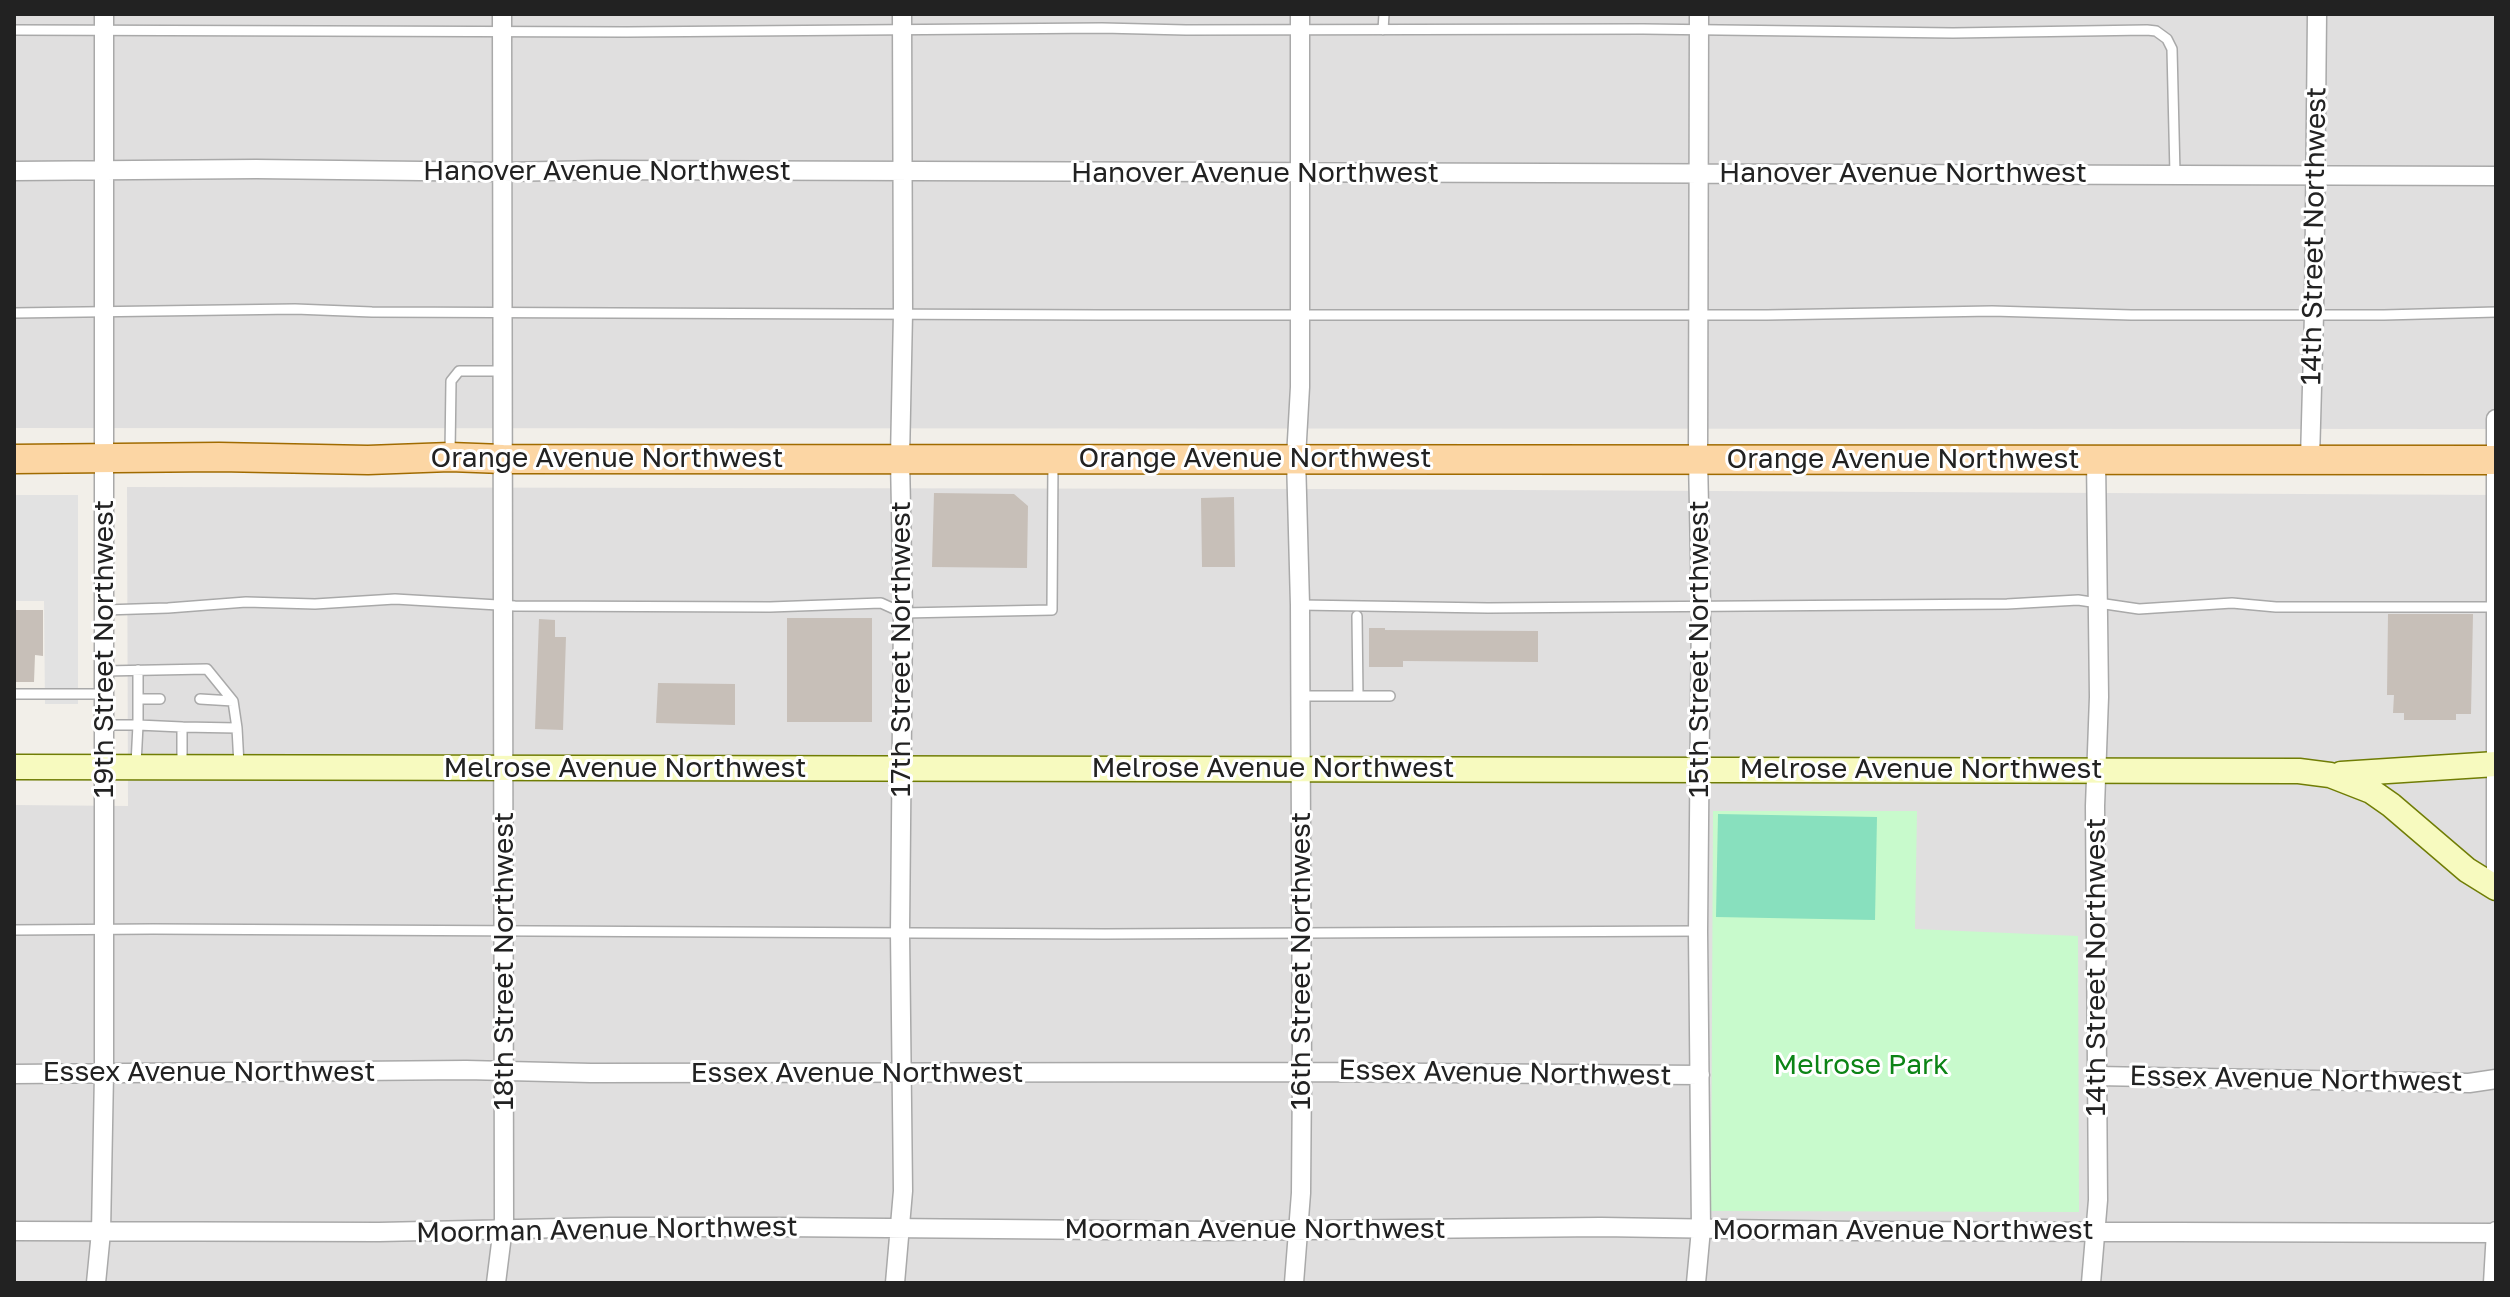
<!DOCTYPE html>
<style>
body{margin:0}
#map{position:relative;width:2510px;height:1297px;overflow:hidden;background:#f2efe9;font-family:"Golos Text",sans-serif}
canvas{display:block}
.frame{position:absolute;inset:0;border:16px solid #222;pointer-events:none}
</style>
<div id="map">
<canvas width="2510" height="1297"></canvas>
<div class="frame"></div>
</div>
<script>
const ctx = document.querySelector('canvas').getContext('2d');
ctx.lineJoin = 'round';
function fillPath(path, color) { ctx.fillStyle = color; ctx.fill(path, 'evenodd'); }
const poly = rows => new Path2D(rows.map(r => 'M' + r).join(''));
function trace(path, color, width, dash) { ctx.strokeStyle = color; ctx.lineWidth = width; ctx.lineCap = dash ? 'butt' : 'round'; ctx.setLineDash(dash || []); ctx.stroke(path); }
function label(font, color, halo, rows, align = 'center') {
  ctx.font = font + ' "Golos Text",sans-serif'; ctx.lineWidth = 6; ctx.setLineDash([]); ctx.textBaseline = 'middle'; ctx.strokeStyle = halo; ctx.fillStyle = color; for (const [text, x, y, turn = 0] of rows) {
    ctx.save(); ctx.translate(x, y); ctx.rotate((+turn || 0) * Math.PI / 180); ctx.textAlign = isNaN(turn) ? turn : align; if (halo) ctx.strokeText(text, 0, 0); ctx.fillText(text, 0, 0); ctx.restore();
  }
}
fillPath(poly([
 [14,14,2496,14,2496,429,14,428],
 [127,487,1322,489,2496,495,2496,1283,14,1283,14,805,128,806]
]), '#e0dfdf');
fillPath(poly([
 [1713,811,1917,811,1915,929,2078,936,2079,1212,1711,1211]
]), '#c8facc');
fillPath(poly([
 [1718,814,1877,817,1875,920,1716,917]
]), '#88e0be');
fillPath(poly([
 [14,495,78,495,78,704,45,704,44,601,14,601]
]), '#e2e2e2');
fillPath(poly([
 [934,493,1014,494,1028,506,1027,568,932,567],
 [1234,497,1235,567,1202,567,1201,498],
 [14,610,43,610,43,656,35,655,34,682,14,682],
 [2388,614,2473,614,2471,714,2456,714,2456,720,2404,720,2404,713,2393,713,2394,695,2387,695],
 [787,618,872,618,872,722,787,722],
 [539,619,555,620,555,637,566,637,563,730,535,729],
 [1369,628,1385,628,1385,630,1538,631,1538,662,1403,661,1403,667,1369,667],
 [658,683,735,684,735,725,656,723]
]), '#c7bfb8');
const lane = poly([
 [14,30,627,32,1102,28,1186,30,1643,29,1953,33,2147,30,2156,31,2167,39,2172,49,2175,174],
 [1383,30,1384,14],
 [14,313,295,309,372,312,1100,315,1767,315,1992,311,2131,315,2384,315,2496,312],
 [450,453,451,381,459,371,502,371],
 [1300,605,1488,608,2007,604,2078,600,2139,609,2232,603,2276,607,2496,607],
 [104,610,168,608,246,602,315,604,395,599,515,606,770,607,881,603,903,613,1052,610,1053,462],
 [138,670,138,699,160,699],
 [104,671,207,669,233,701,200,699],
 [14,694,104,694],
 [1300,696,1358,696,1357,616],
 [1358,696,1390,696],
 [233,701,237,728],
 [104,725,138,725,138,699],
 [182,727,237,728,239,765],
 [136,764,138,725,182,727,182,765],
 [14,930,153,929,1105,934,1698,931]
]);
const street = poly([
 [14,171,256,169,504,172,599,170,2496,176],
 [2496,419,2496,874],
 [2310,459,2314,314,2317,14],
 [14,1074,466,1070,591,1073,1302,1072,1700,1075],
 [2097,1076,2469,1083,2496,1079],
 [14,1231,379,1232,610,1227,780,1227,1213,1231,1601,1227,1855,1231,2496,1233],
 [96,1283,101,1232,104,1073,104,14],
 [496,1283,504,1219,502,14],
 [895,1283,903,1191,900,932,903,613,900,458,903,313,902,14],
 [1294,1283,1301,1193,1302,1072,1300,605,1296,458,1300,387,1300,14],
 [1696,1283,1701,1229,1698,931,1701,606,1698,458,1699,14],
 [2091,1283,2098,1200,2095,806,2099,697,2096,459],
 [2493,1283,2496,1231]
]);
const secondary = poly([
 [14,767,2299,771,2330,775,2371,791,2391,805,2467,870,2496,888],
 [2341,774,2496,764]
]);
const primary = poly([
 [14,459,219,457,368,460,450,457,503,459,2496,460]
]);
trace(lane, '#a9a9a9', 12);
trace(street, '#a9a9a9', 21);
trace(secondary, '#707d05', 27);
trace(primary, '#a06b00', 31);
trace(lane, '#fff', 9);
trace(street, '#fff', 18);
trace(secondary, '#f7fabf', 24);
trace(primary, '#fcd6a4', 28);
label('28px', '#222', '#fff', [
 ["Hanover Avenue Northwest",607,171],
 ["Hanover Avenue Northwest",1255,173],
 ["Hanover Avenue Northwest",1903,173],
 ["14th Street Northwest",2314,236,-89],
 ["Orange Avenue Northwest",607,458],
 ["Orange Avenue Northwest",1255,458],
 ["Orange Avenue Northwest",1903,459],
 ["19th Street Northwest",104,649,-90],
 ["17th Street Northwest",901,649,-90],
 ["15th Street Northwest",1699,649,-90],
 ["Melrose Avenue Northwest",625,768],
 ["Melrose Avenue Northwest",1273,768],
 ["Melrose Avenue Northwest",1921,769],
 ["18th Street Northwest",504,961,-90],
 ["16th Street Northwest",1301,961,-90],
 ["14th Street Northwest",2096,967,-90],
 ["Essex Avenue Northwest",209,1072],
 ["Essex Avenue Northwest",857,1073],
 ["Essex Avenue Northwest",1505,1073,1],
 ["Essex Avenue Northwest",2296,1079,1],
 ["Moorman Avenue Northwest",1255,1229],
 ["Moorman Avenue Northwest",607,1230,-1],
 ["Moorman Avenue Northwest",1903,1230]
]);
label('28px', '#0c8416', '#fff', [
 ["Melrose Park",1861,1065]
]);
</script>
